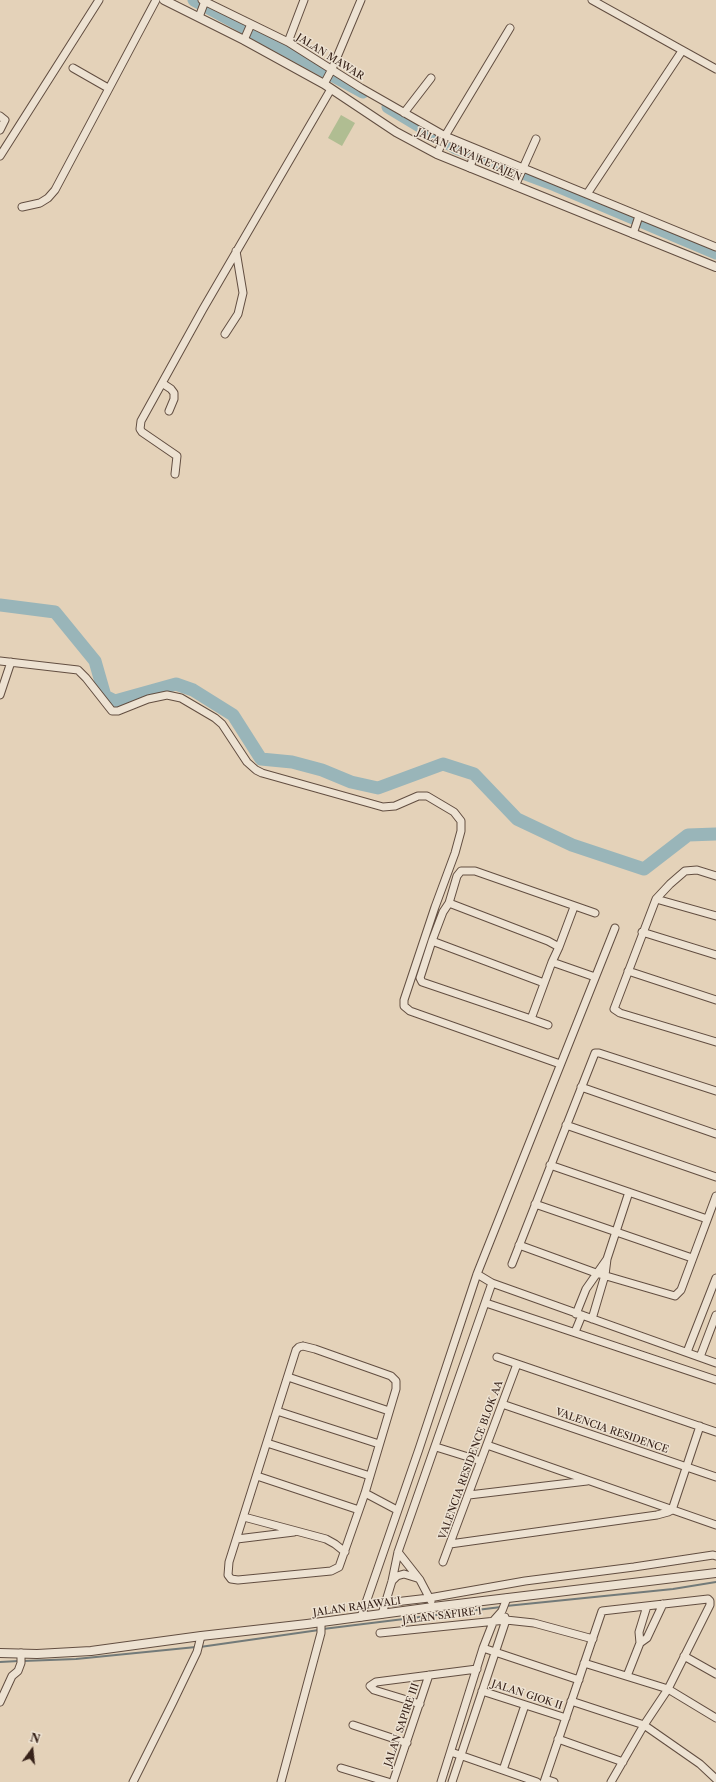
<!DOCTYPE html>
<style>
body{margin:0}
#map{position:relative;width:716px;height:1782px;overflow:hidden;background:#e4d2b9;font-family:"Libre Caslon Text",serif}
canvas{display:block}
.north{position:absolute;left:12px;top:1730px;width:40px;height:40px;-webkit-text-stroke:3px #ede2d2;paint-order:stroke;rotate:15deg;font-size:11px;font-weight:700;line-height:16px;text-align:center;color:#372219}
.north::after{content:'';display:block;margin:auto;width:14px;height:18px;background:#372219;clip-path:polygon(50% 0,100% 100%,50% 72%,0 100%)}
</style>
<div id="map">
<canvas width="716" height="1782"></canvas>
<div class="north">N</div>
</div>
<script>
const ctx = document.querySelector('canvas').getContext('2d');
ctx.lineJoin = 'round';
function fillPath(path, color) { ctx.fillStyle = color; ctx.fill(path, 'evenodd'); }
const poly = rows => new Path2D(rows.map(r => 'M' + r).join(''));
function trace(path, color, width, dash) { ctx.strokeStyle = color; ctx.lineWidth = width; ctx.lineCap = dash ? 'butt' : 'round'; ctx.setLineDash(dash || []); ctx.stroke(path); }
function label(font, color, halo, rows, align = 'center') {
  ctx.font = font + ' "Libre Caslon Text",serif'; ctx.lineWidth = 3; ctx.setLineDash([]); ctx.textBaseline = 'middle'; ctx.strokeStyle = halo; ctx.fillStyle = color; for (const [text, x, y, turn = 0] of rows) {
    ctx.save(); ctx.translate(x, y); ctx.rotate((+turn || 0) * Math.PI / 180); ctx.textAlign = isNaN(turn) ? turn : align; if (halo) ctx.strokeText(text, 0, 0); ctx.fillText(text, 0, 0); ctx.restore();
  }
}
fillPath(poly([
 [341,115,355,123,342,146,328,138]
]), '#b0bd92');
trace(poly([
 [506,1606,673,1589,716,1582],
 [323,1629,501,1607],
 [200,1647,319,1630],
 [23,1661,76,1659,196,1647],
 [0,1662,19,1661]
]), '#727a79', 2);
trace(poly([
 [194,0,363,92],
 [388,107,456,148,555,185,716,253],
 [0,605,55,612,95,661,105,696,115,701,176,684,193,690,233,715,261,759,292,762,322,770,351,782,378,788,443,764,474,774,517,819,572,845,644,869,688,835,716,834]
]), '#99b5b9', 13);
const minor = poly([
 [202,0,288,42,361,88,445,136,716,247],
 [592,0,716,69],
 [199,17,205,1],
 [244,40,251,24],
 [288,42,304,0],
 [73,68,108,88],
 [324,84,332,69,361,0],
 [404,113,431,78],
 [0,116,5,120,0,130],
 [437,154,445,136,510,28],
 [0,156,99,0],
 [470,168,475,150],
 [515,186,536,139],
 [587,194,682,51],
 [22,207,40,203,48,198,55,190,156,0],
 [633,234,639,216],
 [225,334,238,314,243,293,236,251],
 [162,383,171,389,174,393,174,399,169,411],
 [175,474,177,456,142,432,140,429,141,421,203,309,331,89],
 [0,661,78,670,86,678,112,711,118,711,148,699,167,695,181,698,215,718,222,724,247,762,256,770,262,773,383,807,395,806,418,796,427,796,454,812,461,821,461,831,455,853,435,907,404,1000,404,1006,410,1011,560,1064],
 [0,695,11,662],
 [716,876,697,870,685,871,670,884,656,899,614,1009,620,1013,716,1042],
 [656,899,716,916],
 [449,903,548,941,559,947,552,962],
 [642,932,716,955],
 [432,941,544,983],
 [559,947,574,907],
 [628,971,716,1000],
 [531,1019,422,982,420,978,432,941,443,912,449,903,457,876,461,871,475,871,595,913],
 [548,1025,531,1019,552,962,595,977],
 [581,1087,716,1134],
 [566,1125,716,1177],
 [550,1165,707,1219],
 [535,1204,692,1258],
 [519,1245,596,1273,675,1296,681,1290,716,1196],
 [512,1264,595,1053,599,1053,716,1091],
 [477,1274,492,1283,716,1363],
 [486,1303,716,1380],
 [576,1314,586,1289,607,1259],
 [592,1319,605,1275,607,1259,629,1192],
 [575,1332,582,1315],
 [303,1346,315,1349,391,1376,396,1381,396,1389,365,1493,339,1567,331,1571,238,1580,231,1579,228,1575,229,1562,296,1350,299,1347,303,1346],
 [687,1352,716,1278],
 [497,1357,716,1432],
 [700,1357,716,1315],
 [288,1377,389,1411],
 [502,1404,716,1477],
 [277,1411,379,1444],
 [267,1443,370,1476],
 [487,1445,716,1525],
 [436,1447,481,1461],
 [257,1476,359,1510],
 [365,1493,397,1510],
 [469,1495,587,1481],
 [244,1517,326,1539,335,1544,345,1552],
 [237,1539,294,1532],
 [450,1544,657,1515,668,1512,672,1510,700,1426],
 [398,1552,420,1580,431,1601],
 [443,1562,517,1364],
 [392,1581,397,1576,404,1574,417,1578],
 [386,1603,429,1598,525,1581,634,1567,713,1555,716,1556],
 [382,1614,392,1581,398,1552,492,1283],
 [361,1617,419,1449,477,1274,615,928],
 [380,1633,506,1620,534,1623,593,1639],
 [640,1643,639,1632,647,1606],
 [483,1648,579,1680],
 [684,1656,716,1674],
 [584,1663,668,1689,716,1718],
 [627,1676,640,1643,647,1638,663,1604],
 [482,1691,566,1718],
 [571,1701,644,1725,700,1764,716,1779],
 [0,1702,12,1676,18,1671,21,1663,21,1653],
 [420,1704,374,1690,370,1686,376,1682,477,1669],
 [353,1725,407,1743],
 [558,1739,623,1762],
 [451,1752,537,1782],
 [341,1768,388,1782],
 [503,1770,525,1705],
 [545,1779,554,1782],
 [133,1782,173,1702,197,1652,201,1636],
 [281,1782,321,1633,321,1622],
 [393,1782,429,1675],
 [441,1782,483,1648,494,1620,502,1611,507,1598],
 [452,1782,506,1620,505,1617],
 [544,1782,602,1611,708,1599,710,1601,710,1605,668,1689,644,1725,611,1782]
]);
const tertiary = poly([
 [164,0,244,40,324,84,396,132,437,154,716,267],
 [0,1653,37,1654,91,1651,201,1636,307,1624,433,1607,716,1573]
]);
trace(minor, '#624e41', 9);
trace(tertiary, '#624e41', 10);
trace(minor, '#ede2d2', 7);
trace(tertiary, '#ede2d2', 8);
label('10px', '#372219', '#ede2d2', [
 ["JALAN MAWAR",330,57,32],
 ["JALAN RAYA KETAJEN",469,155,24],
 ["VALENCIA RESIDENCE",612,1431,19],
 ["VALENCIA RESIDENCE BLOK AA",471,1460,-70],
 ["JALAN RAJAWALI",357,1607,-8],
 ["JALAN SAFIRE I",442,1616,-7],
 ["JALAN GIOK II",527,1695,18],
 ["JALAN SAPIRE III",402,1725,-71]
]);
</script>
